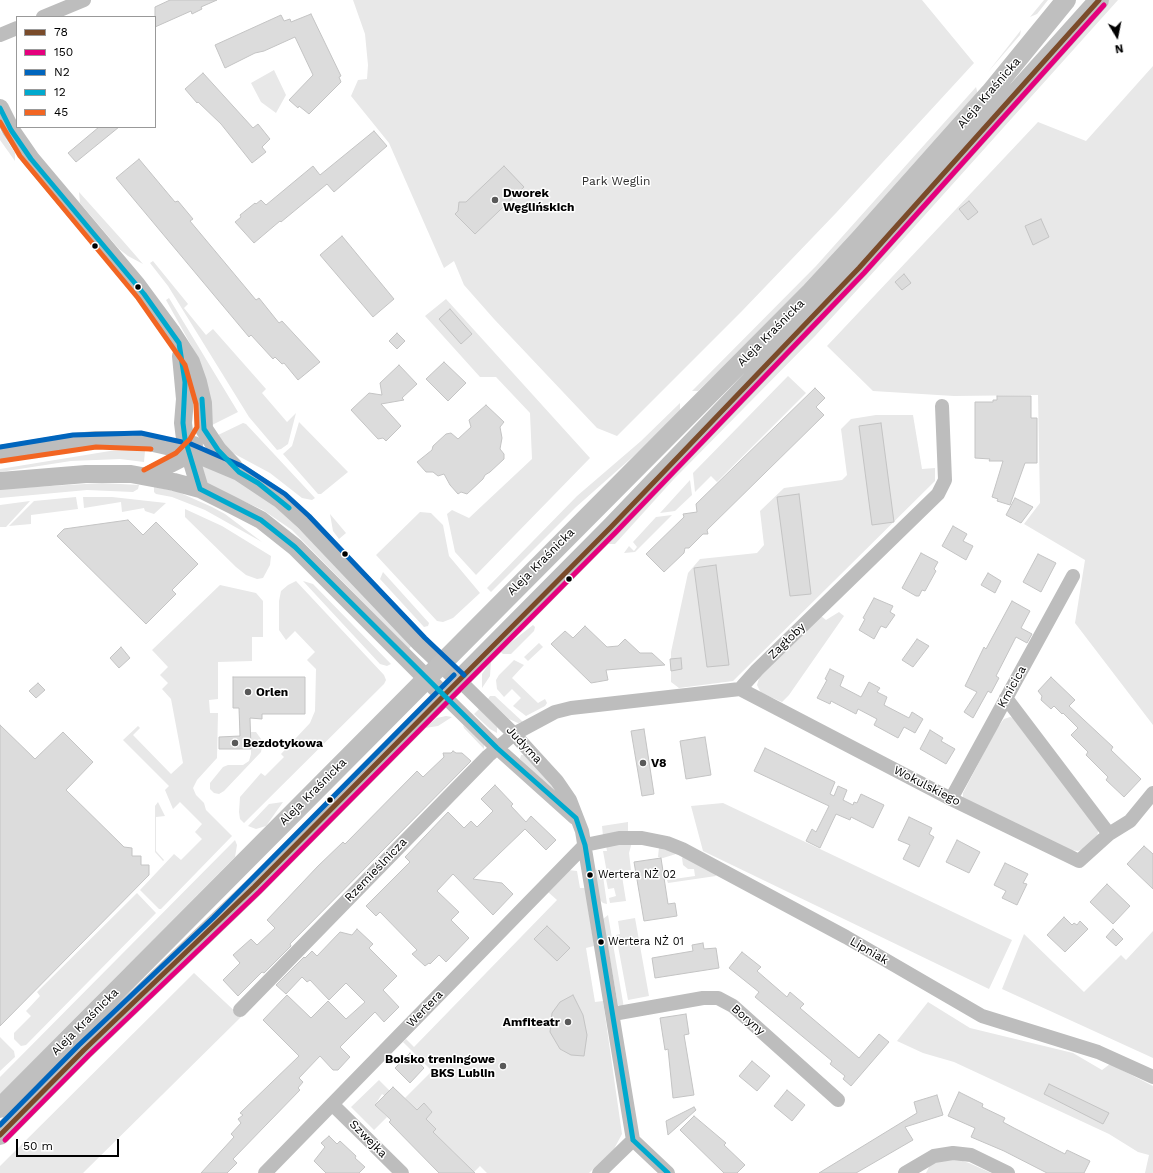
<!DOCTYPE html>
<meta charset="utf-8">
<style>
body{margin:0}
#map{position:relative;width:1153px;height:1173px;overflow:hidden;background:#fff;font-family:"Work Sans",sans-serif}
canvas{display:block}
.legend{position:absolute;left:16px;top:16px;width:140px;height:112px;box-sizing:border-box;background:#fff;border:1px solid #999;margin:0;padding:5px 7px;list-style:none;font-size:12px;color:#000}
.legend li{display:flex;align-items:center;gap:8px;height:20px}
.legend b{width:20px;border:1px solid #999}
.north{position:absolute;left:1097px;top:16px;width:40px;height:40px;-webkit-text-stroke:3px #fff;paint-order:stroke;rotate:170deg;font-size:11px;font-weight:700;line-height:16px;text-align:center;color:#000}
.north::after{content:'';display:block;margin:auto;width:14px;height:18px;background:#000;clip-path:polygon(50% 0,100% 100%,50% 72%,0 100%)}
.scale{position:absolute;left:16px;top:1139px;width:103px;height:18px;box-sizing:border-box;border:2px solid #000;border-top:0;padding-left:5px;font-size:12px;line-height:14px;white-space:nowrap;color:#000;-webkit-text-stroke:3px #fff;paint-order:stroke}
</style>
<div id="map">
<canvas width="1153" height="1173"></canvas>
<ul class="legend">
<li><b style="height:5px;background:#7a4b2a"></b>78</li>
<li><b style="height:5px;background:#e5007d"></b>150</li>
<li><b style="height:5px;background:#0065bd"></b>N2</li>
<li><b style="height:5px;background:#00a9ce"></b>12</li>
<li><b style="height:5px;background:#f26522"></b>45</li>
</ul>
<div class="north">N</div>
<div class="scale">50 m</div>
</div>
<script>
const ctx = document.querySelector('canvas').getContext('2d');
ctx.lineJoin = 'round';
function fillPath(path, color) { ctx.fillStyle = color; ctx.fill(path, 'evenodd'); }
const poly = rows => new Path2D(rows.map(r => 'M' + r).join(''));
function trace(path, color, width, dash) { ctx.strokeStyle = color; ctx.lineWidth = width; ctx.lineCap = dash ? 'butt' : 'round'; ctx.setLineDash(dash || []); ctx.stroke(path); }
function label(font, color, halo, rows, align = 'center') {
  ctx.font = font + ' "Work Sans",sans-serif'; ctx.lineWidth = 3; ctx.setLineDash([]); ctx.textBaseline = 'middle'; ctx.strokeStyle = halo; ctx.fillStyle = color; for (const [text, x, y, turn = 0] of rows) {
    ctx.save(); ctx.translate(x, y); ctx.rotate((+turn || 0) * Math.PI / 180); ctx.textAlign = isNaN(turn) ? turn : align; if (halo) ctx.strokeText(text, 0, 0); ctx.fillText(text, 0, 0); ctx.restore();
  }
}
fillPath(poly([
 [353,0,922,0,974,63,836,213,742,311,617,436,597,428,494,319,464,285,454,261,444,268,389,143,351,96,358,80,367,79,368,65,365,34],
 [1044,0,1048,0,1037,14,1030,17],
 [1109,0,1118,0,889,255,815,336,673,480,615,544,608,544],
 [1021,30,1020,35,988,72],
 [1153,66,1153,725,1075,623,1085,560,1024,524,1040,503,1038,395,954,396,873,391,827,346,1038,122,1086,141],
 [274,70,286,95,276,113,261,102,251,83],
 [976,87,978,95,792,301,698,391,692,391,816,266],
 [0,130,15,153,15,161,0,140],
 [79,192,123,241,143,264,128,256,119,249,80,203],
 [153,261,188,304,184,308,206,335,213,329,266,389,262,393,287,422,296,413,288,444,281,449,277,450,249,417,168,286,150,263],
 [169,298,238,412,212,425,196,354,166,300],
 [446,299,590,458,476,575,455,552,447,514,452,510,469,518,532,459,530,413,496,377,480,377,425,316],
 [788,376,806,393,717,482,711,476,695,492,693,473],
 [680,403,680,411,637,453,576,507,491,592,487,588,577,496,641,441],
 [876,415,913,415,922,469,935,468,935,481,733,681,679,688,671,682,671,652,688,573,700,559,757,553,764,545,760,511,784,488,842,480,847,475,841,429,851,419],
 [299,422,348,472,321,494,318,494,283,454,292,446],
 [243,423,246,424,315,498,312,500,302,498,270,473,229,451,216,436],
 [131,450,145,451,144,462,120,459,71,461,0,472,0,469,110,451],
 [198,463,233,478,257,493,277,508,298,528,412,645,409,649,292,530,263,510,214,488,205,481],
 [690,480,692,495,675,511,660,513],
 [102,483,139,485,138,489,133,492,87,490,0,498,0,489],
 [154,487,176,491,212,507,225,514,262,542,205,510,172,497,156,494,154,492],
 [76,497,78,509,31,515,31,524,9,526,34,501],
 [83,497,112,497,166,503,154,514,145,511,144,508,122,512,121,502,84,508],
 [30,501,6,527,0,527,0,505],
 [185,509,222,526,271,556,270,565,263,578,257,579,246,575,236,567,185,517],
 [420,512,431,513,443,525,449,556,480,593,453,618,443,622,437,621,376,555],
 [330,514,346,533,339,539,333,531],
 [672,515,635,552,624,553,629,546,634,551,637,547,633,542,656,517],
 [383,572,429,623,428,626,424,627,380,579],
 [296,581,384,675,386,680,384,684,244,823,240,819,239,812,240,797,261,773,265,776,284,757,281,754,310,723,315,711,316,669,307,660,315,652,295,631,286,640,279,630,279,601,281,591,288,585],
 [303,581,313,584,391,664,387,666,380,664],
 [220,585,256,593,263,601,263,637,252,637,252,661,218,662,218,699,209,700,210,713,218,713,217,758,197,780,193,788,196,795,204,803,206,810,232,836,161,909,159,909,140,890,174,854,181,860,202,839,195,832,202,824,180,802,173,809,165,790,169,786,123,740,138,726,140,728,133,735,171,774,183,763,171,699,162,689,168,683,160,675,168,667,152,650],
 [839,612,844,616,789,695,782,702,761,693,757,685,760,675,821,616,826,620],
 [533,625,535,627,534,631,511,654,503,654,500,651],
 [539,643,543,647,528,661,524,657],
 [514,660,524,665,512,678,538,703,545,699,547,703,545,706,526,716,513,706,521,698,512,689,504,697,497,689,496,680,499,675],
 [491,661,490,676,482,688,482,674],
 [490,696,495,696,523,722,518,723,509,719,488,699],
 [479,709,497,727,497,733,490,729,474,714],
 [446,716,452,717,438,726,425,728,437,718],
 [1010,717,1017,719,1099,827,1097,837,1086,848,1078,851,1070,850,963,798,963,793,997,728,1004,719],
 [463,725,484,744,484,749,464,728],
 [251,732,256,732,261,739,262,746,261,752,224,791,219,794,214,793,210,789,210,783,223,767,228,765,243,765,249,761,251,754],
 [521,755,524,755,561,792,560,796,520,759],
 [158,802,165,816,156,817,156,851,164,860,163,861,155,852,155,806],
 [283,802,266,826,256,829,248,826,269,804],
 [723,803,1012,940,989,989,703,851,691,806],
 [628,822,628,832,603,836,602,826],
 [235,840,237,845,235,857,0,1094,0,1077],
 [632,842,629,853,631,870,607,873,603,851,607,851,606,845],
 [659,847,677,853,676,854,663,858,658,857],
 [684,856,715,873,716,876,668,883,667,880,695,876,694,869,688,869,683,865,682,858],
 [602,869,607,904,603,903,600,900,595,870],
 [568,870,577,871,580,888,585,888,594,946,586,948,595,1002,603,1001,622,1134,614,1149,589,1173,487,1173,480,1166,474,1172,433,1132,426,1119,432,1112,424,1103,417,1110,405,1098,432,1071,403,1042,406,1039,414,1047,557,900,548,892],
 [622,876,626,901,610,903,609,898,616,896,614,888,608,889,606,879],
 [137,893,156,913,26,1045,21,1046,14,1039,14,1033,31,1016,26,1011,40,996,37,992],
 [608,915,624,1008,618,1005,603,919],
 [635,918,649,996,628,1000,616,935,620,934,618,921],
 [1153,931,1153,1058,1002,989,1024,934,1084,992,1121,955,1126,960],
 [194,973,241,1017,83,1173,0,1173,0,1166],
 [928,1002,970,1028,1073,1053,1102,1070,1110,1064,1153,1086,1153,1173,1145,1173,1149,1155,1138,1152,1109,1134,954,1062,923,1053,897,1041],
 [0,1037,14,1051,15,1057,0,1071],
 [379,1080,390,1091,385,1096,382,1094,375,1105,387,1117,374,1130,351,1107],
 [953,1158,969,1163,991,1173,926,1173,931,1163]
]), '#e8e8e8');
const building = poly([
 [170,0,217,0,201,7,202,9,192,14,191,11,155,27,155,7,170,0],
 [311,14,341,76,339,77,341,82,309,114,299,106,298,108,289,100,313,75,295,37,264,51,255,53,225,68,215,45,281,15,284,21,290,19,291,22,311,14],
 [203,73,253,128,258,124,270,139,262,147,266,152,252,163,221,124,198,102,197,103,185,89,203,73],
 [99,127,119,127,76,162,68,153,99,127],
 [374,131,387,146,334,192,327,184,281,222,280,221,254,243,235,222,241,217,240,215,255,203,256,204,261,200,266,205,313,166,320,175,374,131],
 [139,159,175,202,178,201,193,219,190,221,256,300,259,298,279,323,282,321,320,362,298,380,284,363,282,364,275,357,273,359,251,335,249,337,116,178,139,159],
 [504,166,524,187,475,234,455,214,458,211,459,202,466,202,504,166],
 [969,201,978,212,968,220,959,209,969,201],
 [1041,219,1049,237,1033,245,1025,226,1041,219],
 [342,236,394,299,373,317,320,255,342,236],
 [904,274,911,283,902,290,895,282,904,274],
 [450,309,472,334,461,344,439,319,450,309],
 [397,333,405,341,397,349,389,341,397,333],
 [444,362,466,383,448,401,426,379,444,362],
 [399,365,417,384,402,398,404,400,381,404,401,426,386,441,383,438,378,439,351,410,369,393,382,395,380,383,399,365],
 [815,388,825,398,816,407,824,415,707,530,708,534,703,534,689,548,685,548,684,553,664,572,646,554,684,517,683,514,697,512,696,504,815,388],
 [997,396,1031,396,1031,418,1037,418,1037,463,1025,463,1010,505,997,501,998,499,992,497,1003,461,989,461,990,459,975,458,975,402,993,402,993,400,997,400,997,396],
 [486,405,504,422,500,427,502,438,500,449,504,454,504,459,490,472,485,475,483,479,467,494,461,492,458,494,450,485,444,474,438,476,433,472,426,472,417,462,432,450,433,446,446,434,451,433,458,439,471,427,469,420,486,405],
 [881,423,894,522,872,525,859,426,881,423],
 [799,494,811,594,790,596,777,497,799,494],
 [1015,498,1033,507,1021,523,1006,515,1015,498],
 [128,520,143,535,156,522,198,564,172,590,176,594,146,624,57,536,64,529,128,520],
 [953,526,967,534,963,541,973,546,966,560,942,546,953,526],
 [921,553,938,562,934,569,936,571,925,591,922,590,919,596,916,596,902,588,921,553],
 [1038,554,1056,563,1041,592,1023,582,1038,554],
 [716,565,729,665,707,667,694,568,716,565],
 [988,573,1001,581,995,593,981,585,988,573],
 [874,598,893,606,890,612,895,615,886,628,881,626,874,639,859,630,865,619,863,618,874,598],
 [1012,601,1030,611,1021,628,1032,634,1027,643,1016,637,996,676,999,678,991,693,988,691,973,718,964,712,977,692,965,686,984,647,986,649,1012,601],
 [585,626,607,647,618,646,625,639,640,653,652,653,665,665,606,670,608,680,591,683,551,644,565,631,573,638,585,626],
 [917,639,929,646,913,667,902,660,917,639],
 [121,647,130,658,119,668,110,658,121,647],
 [681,658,682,669,671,671,670,659,681,658],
 [830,669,844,676,840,686,861,697,869,682,880,688,877,692,887,697,884,705,909,718,912,712,923,719,915,733,904,727,898,738,874,725,877,719,858,709,856,714,831,701,830,704,817,698,827,680,825,679,830,669],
 [233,677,305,677,305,714,262,714,262,719,250,718,251,749,219,749,219,737,240,736,239,708,233,708,233,677],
 [1051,677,1075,700,1069,706,1113,747,1111,750,1141,779,1124,797,1106,780,1108,777,1086,755,1088,752,1071,735,1078,728,1063,713,1062,714,1054,706,1051,709,1041,700,1042,696,1038,691,1051,677],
 [38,683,45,690,36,698,29,691,38,683],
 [0,725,35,759,63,732,93,762,66,790,124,847,132,848,132,856,141,856,141,865,149,865,149,875,0,1026,0,725],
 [644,729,654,794,642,796,631,731,644,729],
 [930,730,943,738,941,741,955,749,946,764,920,749,930,730],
 [705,737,711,775,686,779,680,741,705,737],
 [765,748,835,782,830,794,834,796,838,786,847,790,843,800,853,805,854,802,857,803,861,794,884,805,873,828,851,817,850,820,836,814,820,848,806,841,812,829,816,832,829,806,754,771,765,748],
 [453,751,456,753,462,753,471,761,290,944,291,946,264,973,262,972,238,996,223,980,240,963,233,955,251,939,257,945,275,928,267,920,318,866,343,842,345,844,417,771,423,777,444,757,443,753,451,753,453,751],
 [495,785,513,804,511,806,526,822,531,816,556,840,546,850,525,829,473,879,502,883,513,894,493,915,453,874,437,891,459,912,451,920,469,938,446,962,439,955,430,964,429,963,425,966,412,954,417,950,380,912,376,916,366,906,410,862,405,857,448,812,464,828,471,821,477,827,493,811,481,799,495,785],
 [909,817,932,828,929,834,934,837,919,867,903,859,910,845,898,840,909,817],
 [957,840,980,852,969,873,946,862,957,840],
 [1144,846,1153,854,1153,889,1127,864,1144,846],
 [661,858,668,904,675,903,677,916,644,921,634,862,661,858],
 [1005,863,1028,874,1023,883,1027,884,1017,905,1002,898,1006,891,994,885,1005,863],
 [1107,884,1130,906,1113,924,1090,902,1107,884],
 [1064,917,1072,925,1074,923,1077,925,1080,921,1088,929,1065,952,1047,935,1064,917],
 [547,926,570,948,557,961,534,939,547,926],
 [357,929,373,944,369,948,397,976,383,990,399,1007,384,1022,375,1012,340,1047,350,1057,338,1070,333,1070,320,1056,299,1078,303,1082,298,1088,300,1090,233,1159,237,1163,227,1173,201,1173,234,1137,231,1134,241,1123,238,1119,243,1115,240,1113,299,1056,263,1020,287,995,311,1018,328,1001,346,1019,365,1002,346,983,329,1000,310,980,307,982,302,977,286,994,276,985,304,957,305,958,312,951,317,956,340,932,352,935,357,929],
 [1113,929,1123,939,1116,946,1106,937,1113,929],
 [703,943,704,949,716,948,719,968,655,978,652,958,693,951,692,945,703,943],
 [742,952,761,967,757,971,787,997,790,992,804,1004,800,1008,859,1058,879,1034,889,1042,851,1086,843,1079,845,1076,830,1064,832,1061,755,997,759,992,729,968,742,952],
 [573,995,583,1015,587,1035,584,1056,571,1055,560,1049,550,1032,552,1013,560,1002,573,995],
 [686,1014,689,1034,684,1035,694,1095,673,1098,668,1049,665,1050,660,1018,686,1014],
 [410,1053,424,1068,410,1083,395,1068,410,1053],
 [752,1061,770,1076,757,1091,739,1076,752,1061],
 [1049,1084,1109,1113,1103,1124,1044,1094,1049,1084],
 [393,1087,417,1110,424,1103,432,1112,426,1119,436,1129,433,1132,475,1173,439,1173,389,1122,391,1120,375,1105,393,1087],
 [787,1090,805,1105,792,1121,774,1106,787,1090],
 [959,1092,983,1104,982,1107,1005,1118,1003,1122,1014,1128,1065,1154,1067,1150,1090,1161,1084,1173,1047,1173,1004,1151,971,1137,975,1128,948,1116,959,1092],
 [937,1095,943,1115,905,1127,913,1140,856,1173,819,1173,917,1113,914,1102,937,1095],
 [694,1107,696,1110,668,1135,666,1121,694,1107],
 [694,1116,726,1143,724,1145,745,1165,737,1173,724,1173,680,1130,694,1116],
 [329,1136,337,1144,340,1141,356,1156,355,1158,365,1167,359,1173,326,1173,314,1161,325,1147,321,1143,329,1136]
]);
fillPath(building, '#dcdcdc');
trace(building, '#c4c4c4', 1);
trace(poly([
 [43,17,84,0],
 [0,35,17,28],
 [459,680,514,734,557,781,570,800,582,831,633,1140],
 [740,689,951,799,1079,861,1109,834,1130,821,1153,793],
 [444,696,497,748,575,818],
 [1006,698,1109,834],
 [951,799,1073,576],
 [240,1010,488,756,514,734,555,712,571,708,740,689,757,670,938,494,945,480,942,406],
 [613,1014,703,998,718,998,733,1006,838,1100],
 [333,1105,402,1173],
 [633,1140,668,1173],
 [265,1173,585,845,619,838,642,838,667,843,682,849,846,937,982,1016,1098,1052,1153,1077],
 [599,1173,633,1140],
 [905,1173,934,1156,953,1153,971,1155,1008,1173]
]), '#bdbdbd', 14);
trace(poly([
 [0,108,11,130,31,159,137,285,171,331,191,362,198,382,203,403,204,429,218,450,234,467],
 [181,356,185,399,183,423,185,439,200,489],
 [0,454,74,442,96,440,140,440,189,451,239,472,281,500,304,521,420,643,459,680],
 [147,476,180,459,194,445],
 [0,481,86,474,131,474,174,482,200,489,232,505,261,520,295,547,444,696]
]), '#bdbdbd', 18);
trace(poly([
 [0,1108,811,292,860,239,990,93,1066,0],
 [0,1135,84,1050,254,887,611,527,859,268,1099,0]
]), '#bfbfbf', 20);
trace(poly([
 [0,1135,84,1050,254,887,611,527,859,268,1099,0]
]), '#7a4b2a', 5);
trace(poly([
 [5,1140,89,1055,259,892,616,532,864,273,1104,5]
]), '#e5007d', 5);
trace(poly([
 [0,447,73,435,141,433,191,444,242,466,285,494,309,516,425,638,464,675],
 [0,1125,79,1045,213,918,454,675]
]), '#0065bd', 5);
trace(poly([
 [0,108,11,130,31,159,144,294,179,343,185,382,183,423,185,439,200,489,261,520,295,547,497,748,576,818,585,845,633,1140],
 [202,399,204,429,218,450,239,472,258,483,289,508],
 [633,1140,668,1173]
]), '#00a9ce', 5);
trace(poly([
 [0,122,20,156,138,298,185,365,196,404,197,427,190,439,176,453,144,470],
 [1,461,96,447,151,449]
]), '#f26522', 5);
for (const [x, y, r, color] of [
 [495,200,4,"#595959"],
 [95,246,3.5,"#000"],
 [138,287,3.5,"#000"],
 [345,554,3.5,"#000"],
 [569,579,3.5,"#000"],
 [248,692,4,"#595959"],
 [235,743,4,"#595959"],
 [643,763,4,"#595959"],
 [330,800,3.5,"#000"],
 [590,875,3.5,"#000"],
 [601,942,3.5,"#000"],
 [568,1022,4,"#595959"],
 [503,1066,4,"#595959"]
]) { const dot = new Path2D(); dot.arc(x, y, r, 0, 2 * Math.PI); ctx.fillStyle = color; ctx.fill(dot); trace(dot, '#fff', 1.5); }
label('11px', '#000', '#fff', [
 ["Wertera NŻ 02",598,875],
 ["Wertera NŻ 01",608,942]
], 'left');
label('12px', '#000', '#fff', [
 ["Aleja Kraśnicka",989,93,-49],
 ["Aleja Kraśnicka",771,333,-45],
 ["Aleja Kraśnicka",541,562,-45],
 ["Zagłoby",787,641,-44],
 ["Kmicica",1012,687,-61],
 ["Judyma",524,745,47],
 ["Wokulskiego",927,786,27],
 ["Aleja Kraśnicka",313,792,-45],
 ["Rzemieślnicza",376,870,-46],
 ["Lipniak",869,951,30],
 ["Wertera",425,1009,-46],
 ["Boryny",748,1020,41],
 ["Aleja Kraśnicka",85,1022,-45],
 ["Szwejka",368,1139,45]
]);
label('12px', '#2d2d2d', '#fff', [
 ["Park Weglin",616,181]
]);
label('bold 12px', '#000', '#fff', [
 ["Dworek",503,193],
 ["Węglińskich",503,207],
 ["Orlen",256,692],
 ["Bezdotykowa",243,743],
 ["V8",651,763],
 ["Amfiteatr",560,1022,"right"],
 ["Boisko treningowe",495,1059,"right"],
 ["BKS Lublin",495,1073,"right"]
], 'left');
</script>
